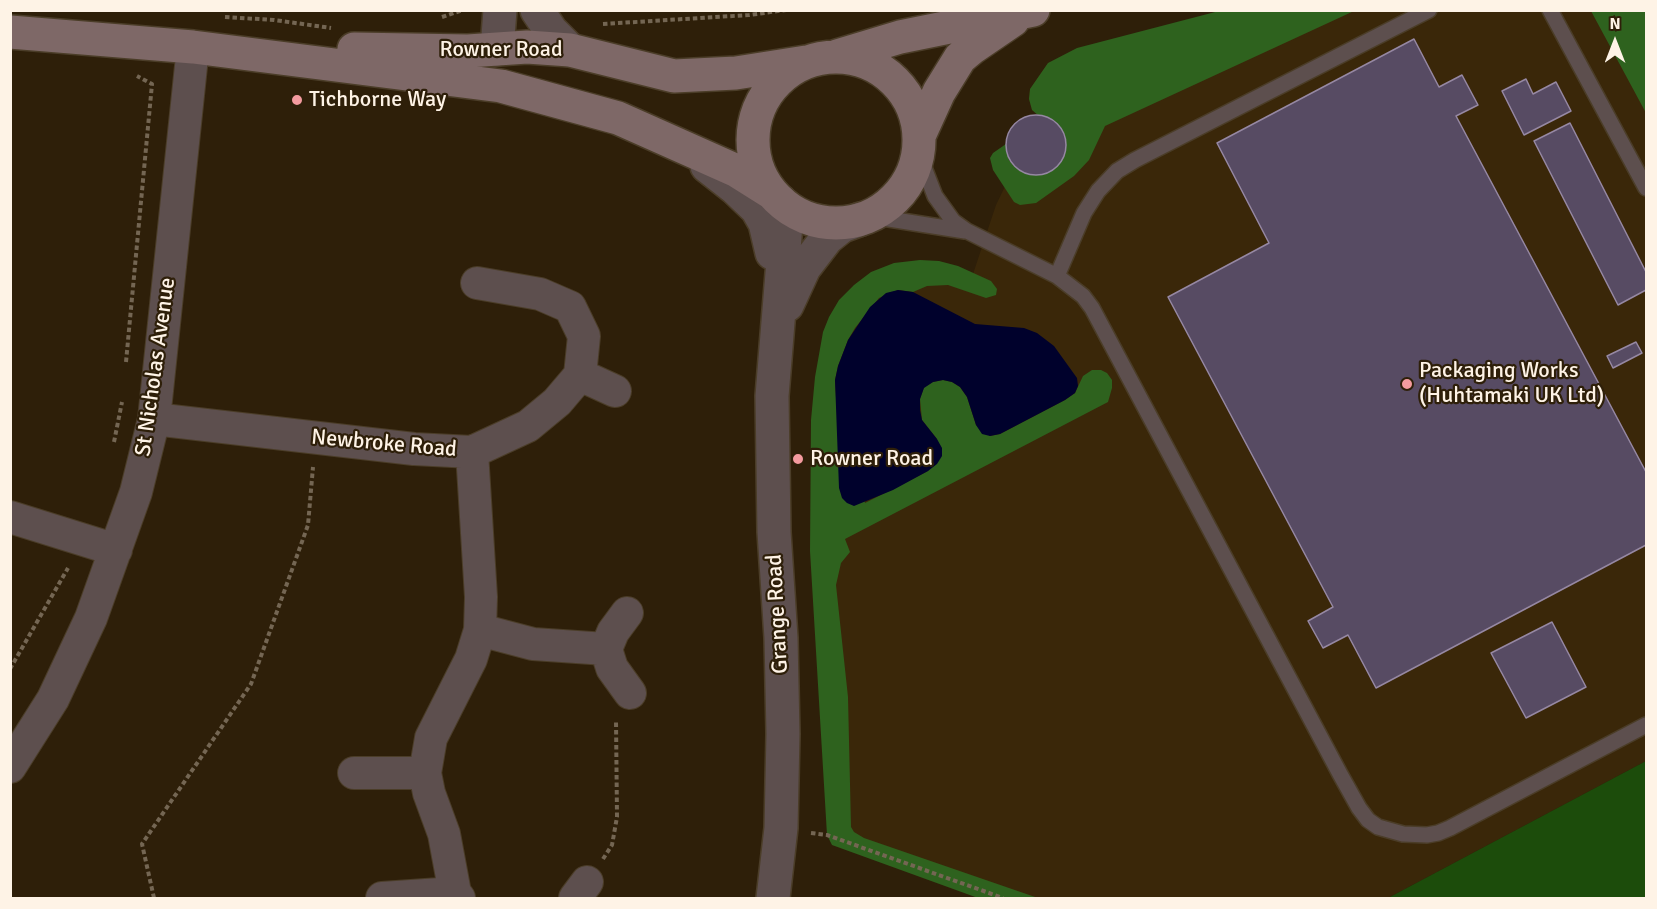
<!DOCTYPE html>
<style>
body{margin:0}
#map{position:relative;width:1657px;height:909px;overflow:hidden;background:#2e1f09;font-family:Signika,sans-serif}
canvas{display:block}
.frame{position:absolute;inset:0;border:12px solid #fef3e6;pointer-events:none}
.north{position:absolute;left:1585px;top:12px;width:60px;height:60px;-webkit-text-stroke:4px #2e1f09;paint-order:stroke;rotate:0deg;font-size:16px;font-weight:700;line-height:24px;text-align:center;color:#fef3e6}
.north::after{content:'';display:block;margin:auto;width:21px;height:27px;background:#fef3e6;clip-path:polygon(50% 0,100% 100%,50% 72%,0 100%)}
</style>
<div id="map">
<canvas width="1657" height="909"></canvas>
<div class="frame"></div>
<div class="north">N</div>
</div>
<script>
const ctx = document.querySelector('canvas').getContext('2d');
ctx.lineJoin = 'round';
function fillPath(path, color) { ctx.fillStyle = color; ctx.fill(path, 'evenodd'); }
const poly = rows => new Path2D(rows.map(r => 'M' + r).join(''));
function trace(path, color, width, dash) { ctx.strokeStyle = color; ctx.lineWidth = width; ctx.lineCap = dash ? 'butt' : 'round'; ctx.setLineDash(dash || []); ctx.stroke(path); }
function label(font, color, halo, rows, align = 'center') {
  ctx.font = font + ' Signika,sans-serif'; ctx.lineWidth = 4.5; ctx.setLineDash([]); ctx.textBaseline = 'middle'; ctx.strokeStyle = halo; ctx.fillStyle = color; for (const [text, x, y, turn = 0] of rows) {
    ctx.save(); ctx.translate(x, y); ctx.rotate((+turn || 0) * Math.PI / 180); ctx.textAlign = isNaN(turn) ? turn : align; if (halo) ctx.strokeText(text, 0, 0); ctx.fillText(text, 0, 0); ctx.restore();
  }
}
fillPath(poly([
 [1219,11,1646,11,1646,761,1388,898,980,898,843,848,832,721,831,340,865,294,973,274,996,205,1039,116,1032,110,1029,99,1030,89,1048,63]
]), '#3a2709');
fillPath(poly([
 [1646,761,1646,898,1388,898]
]), '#1c4c0b');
fillPath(poly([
 [1219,11,1354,11,1105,126,1089,160,1074,176,1036,203,1020,205,1014,202,993,170,990,158,993,153,1006,144,1009,160,1014,166,1030,174,1040,175,1047,173,1058,165,1065,151,1065,143,1061,130,1053,121,1039,116,1032,110,1029,99,1030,89,1048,63,1077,48],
 [1591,11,1646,11,1646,113],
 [920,260,939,261,958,266,991,281,997,289,996,295,986,298,948,285,927,286,913,292,898,290,879,298,855,328,848,340,838,366,835,380,836,397,865,503,928,471,937,439,922,420,920,399,924,387,933,382,943,380,952,382,960,387,967,397,976,425,990,436,1000,434,1065,400,1075,393,1083,376,1092,370,1101,370,1107,373,1112,380,1112,388,1108,402,845,539,850,552,841,563,836,585,848,697,851,827,854,832,864,838,1038,898,978,898,832,845,827,835,810,551,811,420,815,377,823,332,829,317,839,300,854,285,871,272,894,263]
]), '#2e621e');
fillPath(poly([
 [898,290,913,292,975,324,1024,328,1037,333,1054,346,1077,378,1078,386,1075,393,1065,400,1000,434,990,436,982,434,976,425,967,397,960,387,952,382,943,380,933,382,924,388,920,399,920,410,922,420,937,439,942,448,942,456,937,464,928,471,893,490,854,506,847,503,842,498,839,488,835,380,838,366,848,340,870,307,886,293]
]), '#00012c');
const building = poly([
 [1414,39,1439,87,1462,75,1478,105,1456,116,1646,472,1646,545,1376,688,1348,635,1323,648,1308,621,1333,607,1168,297,1269,243,1217,143,1414,39],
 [1526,79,1533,94,1556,82,1571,111,1524,135,1502,91,1526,79],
 '1006 145a30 30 0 1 1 60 0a30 30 0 1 1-60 0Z',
 [1570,123,1646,272,1646,290,1618,305,1534,141,1570,123],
 [1636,342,1642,353,1613,368,1607,356,1636,342],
 [1552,622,1586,687,1526,718,1491,653,1552,622]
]);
fillPath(building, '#574b63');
trace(building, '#9688a3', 1.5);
const service = poly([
 [1550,10,1646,188],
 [918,152,935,196,953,221,967,231,1057,276,1083,296,1092,308,1340,774,1359,808,1368,820,1378,827,1403,834,1427,835,1438,833,1450,828,1646,725],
 [870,216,965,231],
 [1057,276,1084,213,1098,191,1117,171,1135,160,1429,10]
]);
const minor = poly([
 [580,375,615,391],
 [154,419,414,449,472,452,481,597,480,630,471,659,431,738,425,773,429,793,444,834,455,893,459,898],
 [472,452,528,426,557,402,580,375,584,336,570,307,540,294,477,283],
 [10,517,116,550],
 [627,613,613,632,606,649,612,668,630,693],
 [480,630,533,644,606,649],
 [10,767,53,699,91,618,136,492,154,419,193,47],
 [354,773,425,773],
 [382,898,455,893],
 [575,898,587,882]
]);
const tertiary = poly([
 [537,10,551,31,570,50],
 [497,49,500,10],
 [707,166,735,188,757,209,765,223,772,253],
 [787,305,804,268,827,238,842,226,861,219],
 [773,898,781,828,783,734,781,638,774,532,772,396,786,224,780,201]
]);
const secondary = poly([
 [10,32,193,47,501,86,618,118,737,171,772,193],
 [354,49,468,51,527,47,570,50,674,76,736,73,806,62],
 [837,56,900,37,1033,10],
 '753 140a83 83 0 1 1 166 0a83 83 0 1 1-166 0Z',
 [919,136,939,92,960,58,972,48,1013,20]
]);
trace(service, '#4b3d28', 18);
trace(minor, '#4b3d28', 34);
trace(tertiary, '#4b3d28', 36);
trace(secondary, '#4b3d28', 36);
trace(poly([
 [225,17,274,20,331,28],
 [442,17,463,10],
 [603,24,749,15,786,10],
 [126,362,152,84,137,76],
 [114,442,122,402],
 [10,669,68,568],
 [811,833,827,835,1003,898],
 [603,859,612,845,617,817,616,720],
 [154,898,142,844,251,684,308,525,313,467]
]), '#746653', 4, [4.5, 3]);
trace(service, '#5d4f4e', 15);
trace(minor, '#5d4f4e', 32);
trace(tertiary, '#5d4f4e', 33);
trace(secondary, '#7e6867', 33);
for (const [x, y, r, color] of [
 [297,100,6,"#f49b9f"],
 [1407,384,6,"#f49b9f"],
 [798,459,6,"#f49b9f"]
]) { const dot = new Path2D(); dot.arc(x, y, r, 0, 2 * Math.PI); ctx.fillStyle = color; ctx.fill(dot); trace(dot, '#2e1f09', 2); }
label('22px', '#fef3e6', '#2e1f09', [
 ["Rowner Road",501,50],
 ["St Nicholas Avenue",156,367,-82],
 ["Newbroke Road",384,444,5],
 ["Grange Road",778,614,-93]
]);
label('22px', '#fef3e6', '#2e1f09', [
 ["Tichborne Way",309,100],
 ["Packaging Works",1419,371],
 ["(Huhtamaki UK Ltd)",1419,396],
 ["Rowner Road",810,459]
], 'left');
</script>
